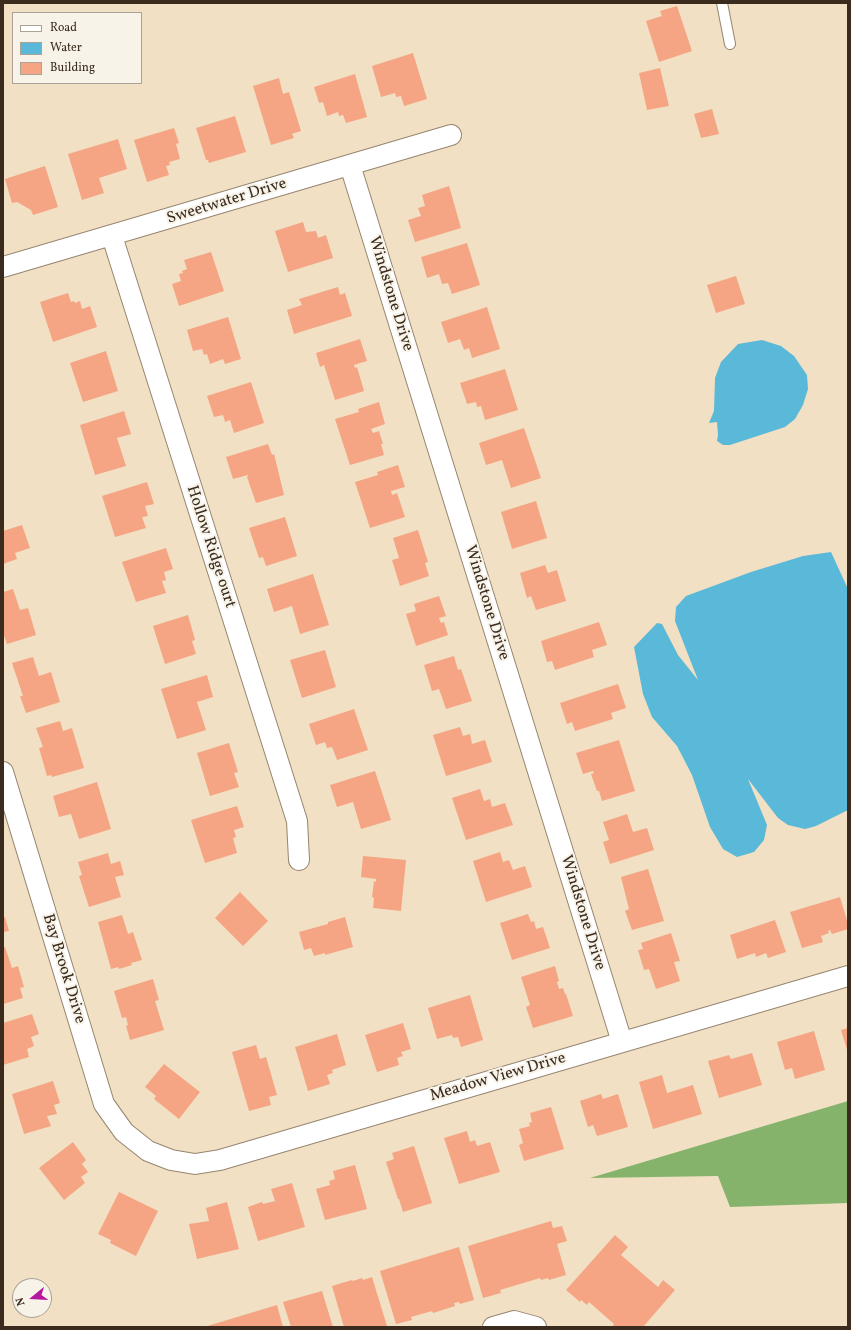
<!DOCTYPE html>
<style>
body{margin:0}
#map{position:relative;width:851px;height:1330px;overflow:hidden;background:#f1e0c3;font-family:Vollkorn,serif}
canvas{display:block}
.frame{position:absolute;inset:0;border:4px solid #3b2a1e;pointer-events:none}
.legend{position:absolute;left:12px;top:12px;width:130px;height:72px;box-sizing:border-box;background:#f7f3e8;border:1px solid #aca397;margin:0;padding:5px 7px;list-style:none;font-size:12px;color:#3b2a1e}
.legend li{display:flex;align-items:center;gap:8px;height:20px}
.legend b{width:20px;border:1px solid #aca397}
.north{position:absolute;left:12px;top:1278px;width:40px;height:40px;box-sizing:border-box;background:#f7f3e8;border:1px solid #aca397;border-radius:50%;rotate:252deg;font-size:11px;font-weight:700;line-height:16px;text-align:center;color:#3b2a1e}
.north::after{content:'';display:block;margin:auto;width:14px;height:18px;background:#b5179e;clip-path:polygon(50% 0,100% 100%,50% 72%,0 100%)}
</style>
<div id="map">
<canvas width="851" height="1330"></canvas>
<div class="frame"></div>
<ul class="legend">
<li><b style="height:5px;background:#fff"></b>Road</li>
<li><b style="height:11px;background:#5ab9d8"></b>Water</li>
<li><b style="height:11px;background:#f5a584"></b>Building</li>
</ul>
<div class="north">N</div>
</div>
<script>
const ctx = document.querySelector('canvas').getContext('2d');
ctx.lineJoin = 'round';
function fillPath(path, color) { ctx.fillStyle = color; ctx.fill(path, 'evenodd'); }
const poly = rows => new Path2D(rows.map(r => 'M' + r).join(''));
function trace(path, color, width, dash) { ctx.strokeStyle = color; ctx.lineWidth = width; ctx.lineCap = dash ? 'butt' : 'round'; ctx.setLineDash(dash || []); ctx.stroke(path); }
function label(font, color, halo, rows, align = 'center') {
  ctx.font = font + ' Vollkorn,serif'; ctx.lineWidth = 4; ctx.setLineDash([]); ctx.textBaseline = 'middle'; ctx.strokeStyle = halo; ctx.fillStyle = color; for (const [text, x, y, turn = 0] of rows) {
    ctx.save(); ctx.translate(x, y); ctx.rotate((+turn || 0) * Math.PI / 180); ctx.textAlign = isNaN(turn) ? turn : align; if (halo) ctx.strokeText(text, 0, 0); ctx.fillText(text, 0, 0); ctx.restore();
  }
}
fillPath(poly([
 [848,1101,848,1203,730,1207,718,1176,590,1178]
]), '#85b36c');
fillPath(poly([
 [762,340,781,346,794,356,807,375,808,389,803,405,795,419,785,427,730,445,723,445,717,441,718,435,717,422,709,423,714,411,715,378,721,362,738,344],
 [831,552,848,589,848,810,816,826,805,829,788,825,778,818,748,779,767,825,764,840,754,852,737,857,723,849,710,827,692,775,677,746,652,717,643,694,634,647,657,623,662,624,678,655,698,680,675,621,676,607,686,596,751,572,803,556]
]), '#5ab9d8');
fillPath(poly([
 [677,6,692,51,659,62,646,21,662,16,660,11],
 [413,53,427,99,404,106,401,96,396,97,395,93,381,97,372,66],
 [660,68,669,106,647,110,639,73],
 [355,74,367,117,346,123,343,115,339,116,338,112,327,116,323,102,319,103,314,87],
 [279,78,283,94,289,92,301,131,292,134,294,138,271,145,253,86],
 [712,109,719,134,701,138,694,114],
 [235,116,246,152,209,163,208,160,206,160,196,128],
 [174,128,179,143,176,144,180,159,169,162,170,165,166,166,169,175,147,182,134,140],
 [118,139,127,169,99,178,104,193,82,200,68,154],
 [45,166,58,207,33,215,31,210,17,202,12,203,5,179],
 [449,186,461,228,415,242,408,220,421,216,418,208,425,206,422,195],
 [303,222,306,232,316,231,318,238,326,235,333,258,288,272,275,231],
 [467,243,480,285,452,294,448,283,442,284,439,274,427,278,421,257],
 [211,252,224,291,179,306,172,284,181,281,179,274,183,273,182,271,187,269,184,260],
 [736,276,745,304,716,313,707,285],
 [338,287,340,295,345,293,352,316,294,334,287,310,302,305,299,299],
 [68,293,71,302,74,301,75,303,80,301,82,309,90,306,97,327,53,342,40,302],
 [487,307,500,349,472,358,469,348,464,350,460,339,448,343,441,322],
 [228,317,241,359,225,364,223,359,210,364,207,354,204,355,202,349,193,351,187,330],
 [360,339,367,361,354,365,355,368,357,367,364,391,335,400,324,365,320,367,316,353],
 [106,351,118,391,83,402,70,363],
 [505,369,518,410,485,420,481,406,477,407,476,402,467,404,460,383],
 [251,382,264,423,234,433,230,420,225,422,223,415,214,417,207,396],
 [379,402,385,424,371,429,373,433,379,431,383,444,381,444,384,455,350,465,335,419,359,412,358,409],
 [124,411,131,434,117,438,126,466,95,475,80,425],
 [524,428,541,478,511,488,502,460,486,465,479,443],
 [268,444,272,455,274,454,284,495,256,503,247,477,248,476,248,475,233,479,226,457],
 [398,465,405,487,391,491,392,495,397,493,405,517,370,528,355,482,378,475,377,472],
 [147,482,154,504,145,506,148,516,142,517,146,528,115,537,102,496],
 [536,501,547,538,512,549,501,512],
 [285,517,297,556,266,566,263,557,259,558,249,528],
 [22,525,30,548,15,553,17,559,3,564,3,531],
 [418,530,428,562,425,563,429,576,400,586,392,560,399,558,393,538],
 [166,548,173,569,164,572,166,580,162,581,166,593,136,602,122,562],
 [545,565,548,573,557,570,566,601,536,610,531,596,527,598,520,573],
 [313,574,329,625,300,634,292,606,274,612,267,589],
 [13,589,20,610,28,608,36,635,7,644,3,633,3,592],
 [439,596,446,616,439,618,441,623,444,622,448,635,416,646,406,614,416,611,414,604],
 [188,615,195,640,192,641,196,654,165,664,153,626],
 [599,622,607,645,592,650,594,657,555,670,552,661,547,662,541,641],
 [325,650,336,687,302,698,290,660],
 [454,656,458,670,461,669,472,701,446,709,439,689,432,691,424,665],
 [33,657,39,676,51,672,60,702,26,713,20,696,23,696,12,663],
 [207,675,213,697,197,702,206,730,177,739,161,689],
 [618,684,626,708,611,713,613,719,575,731,572,722,567,724,560,703],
 [354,709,368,750,337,760,332,747,327,748,325,742,316,745,309,724],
 [60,721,63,731,72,728,84,768,52,777,51,775,47,776,39,748,43,747,36,728],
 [460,727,463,736,470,734,472,744,485,740,492,762,446,776,433,735],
 [619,740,635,791,602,801,599,791,597,791,591,774,594,773,593,771,583,774,576,753],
 [229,743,238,772,234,773,239,787,210,796,197,753],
 [375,771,391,820,361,829,353,802,337,807,330,785],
 [97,782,111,829,79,839,71,814,59,817,53,796],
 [480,789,484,801,490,799,492,807,505,803,513,825,466,840,452,798],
 [237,806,244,827,234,830,236,837,233,838,237,853,205,863,191,820],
 [627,814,633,832,647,828,654,850,610,864,603,842,609,840,603,822],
 [500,852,503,862,509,860,513,870,525,866,532,887,486,902,473,861],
 [108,853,111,864,120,861,124,875,115,877,121,897,89,907,79,876,82,875,78,862],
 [363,856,406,860,401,911,373,908,374,898,372,897,374,881,376,882,376,879,361,877],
 [648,869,664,921,632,930,625,911,629,909,621,877],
 [240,892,268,921,243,946,215,918],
 [840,897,848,924,848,929,832,934,830,930,828,931,829,933,821,936,823,942,802,948,790,912],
 [528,914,531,922,534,921,536,929,543,927,550,948,512,960,500,923],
 [122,915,128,934,133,932,142,960,131,963,132,965,119,969,118,967,111,969,98,922],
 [5,917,9,931,3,932,3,918],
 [345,917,353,947,325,955,325,953,314,956,311,948,304,950,299,932,328,924,328,922],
 [775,920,786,952,768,958,766,953,756,957,755,953,737,959,730,935],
 [671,933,680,961,674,962,680,981,656,989,649,969,644,970,638,950,643,949,641,943],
 [5,947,12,968,18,966,24,987,20,988,23,998,3,1004,3,948],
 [555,966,559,981,557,982,559,989,563,988,565,994,566,994,573,1016,533,1028,526,1007,530,1005,521,977],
 [153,979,159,1000,155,1001,164,1030,130,1040,126,1026,128,1025,126,1017,122,1018,114,991],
 [470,995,483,1040,461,1047,458,1037,453,1038,452,1035,437,1039,428,1008],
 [32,1014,39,1034,31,1037,34,1046,27,1049,29,1057,3,1065,3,1023],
 [403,1023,411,1049,401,1052,403,1056,397,1058,399,1065,377,1072,365,1035],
 [848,1028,848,1053,841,1030],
 [814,1031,825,1070,795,1079,792,1068,785,1070,777,1042],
 [337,1034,346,1065,332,1070,333,1073,327,1075,330,1084,308,1091,295,1047],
 [256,1045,260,1059,266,1057,277,1095,269,1097,271,1105,249,1111,232,1052],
 [752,1053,762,1085,719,1098,708,1061,729,1055,731,1059],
 [164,1064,200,1092,179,1119,154,1099,156,1096,145,1087],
 [662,1075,667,1093,693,1085,702,1114,653,1129,639,1082],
 [53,1081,60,1103,54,1105,57,1114,47,1116,51,1126,24,1134,12,1094],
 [601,1094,603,1099,618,1094,628,1127,597,1136,593,1125,588,1127,580,1101],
 [551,1107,564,1149,524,1161,519,1145,523,1143,519,1129,530,1126,529,1123,532,1122,530,1113],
 [467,1131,470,1142,475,1140,477,1146,490,1142,500,1172,459,1184,444,1138],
 [73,1142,86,1160,82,1164,88,1172,81,1177,85,1183,64,1200,39,1168],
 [414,1146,432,1203,403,1212,399,1199,398,1199,386,1162,394,1159,392,1153],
 [355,1165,367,1209,325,1220,316,1189,330,1185,329,1181,335,1179,333,1171],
 [292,1183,305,1227,258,1241,248,1207,262,1202,263,1204,275,1201,271,1189],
 [119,1192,158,1211,136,1256,110,1243,111,1240,98,1234],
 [227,1202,239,1249,197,1259,189,1224,209,1221,206,1208],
 [551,1221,553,1228,562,1226,567,1241,557,1244,566,1275,549,1280,548,1278,541,1280,540,1278,500,1290,501,1293,483,1298,468,1246],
 [615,1235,628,1247,621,1255,658,1287,663,1280,675,1290,643,1327,612,1327,614,1324,589,1302,587,1305,581,1300,580,1302,566,1290],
 [459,1247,474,1300,460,1304,459,1302,454,1303,455,1306,433,1313,432,1311,411,1317,412,1320,396,1324,380,1271],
 [372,1277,387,1326,344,1327,332,1286,352,1280,353,1281,362,1278,363,1280],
 [322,1291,333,1327,291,1327,283,1302],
 [277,1305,283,1327,204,1327]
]), '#f5a584');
const service = poly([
 [722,3,730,44]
]);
const minor = poly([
 [350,165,622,1042],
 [112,236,297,821,299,860],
 [3,267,451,135],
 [3,772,104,1104,124,1132,148,1151,171,1160,195,1164,220,1160,848,976],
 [493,1327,514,1321,536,1327]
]);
trace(service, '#968570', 12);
trace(minor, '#968570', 22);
trace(service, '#fff', 10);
trace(minor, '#fff', 20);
label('16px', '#3b2a1e', '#f7f3e8', [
 ["Sweetwater Drive",227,202,-17],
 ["Windstone Drive",390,294,73],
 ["Hollow Ridge ourt",210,547,72],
 ["Windstone Drive",486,603,73],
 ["Windstone Drive",582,913,73],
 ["Bay Brook Drive",63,969,73],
 ["Meadow View Drive",498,1078,-16]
]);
</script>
